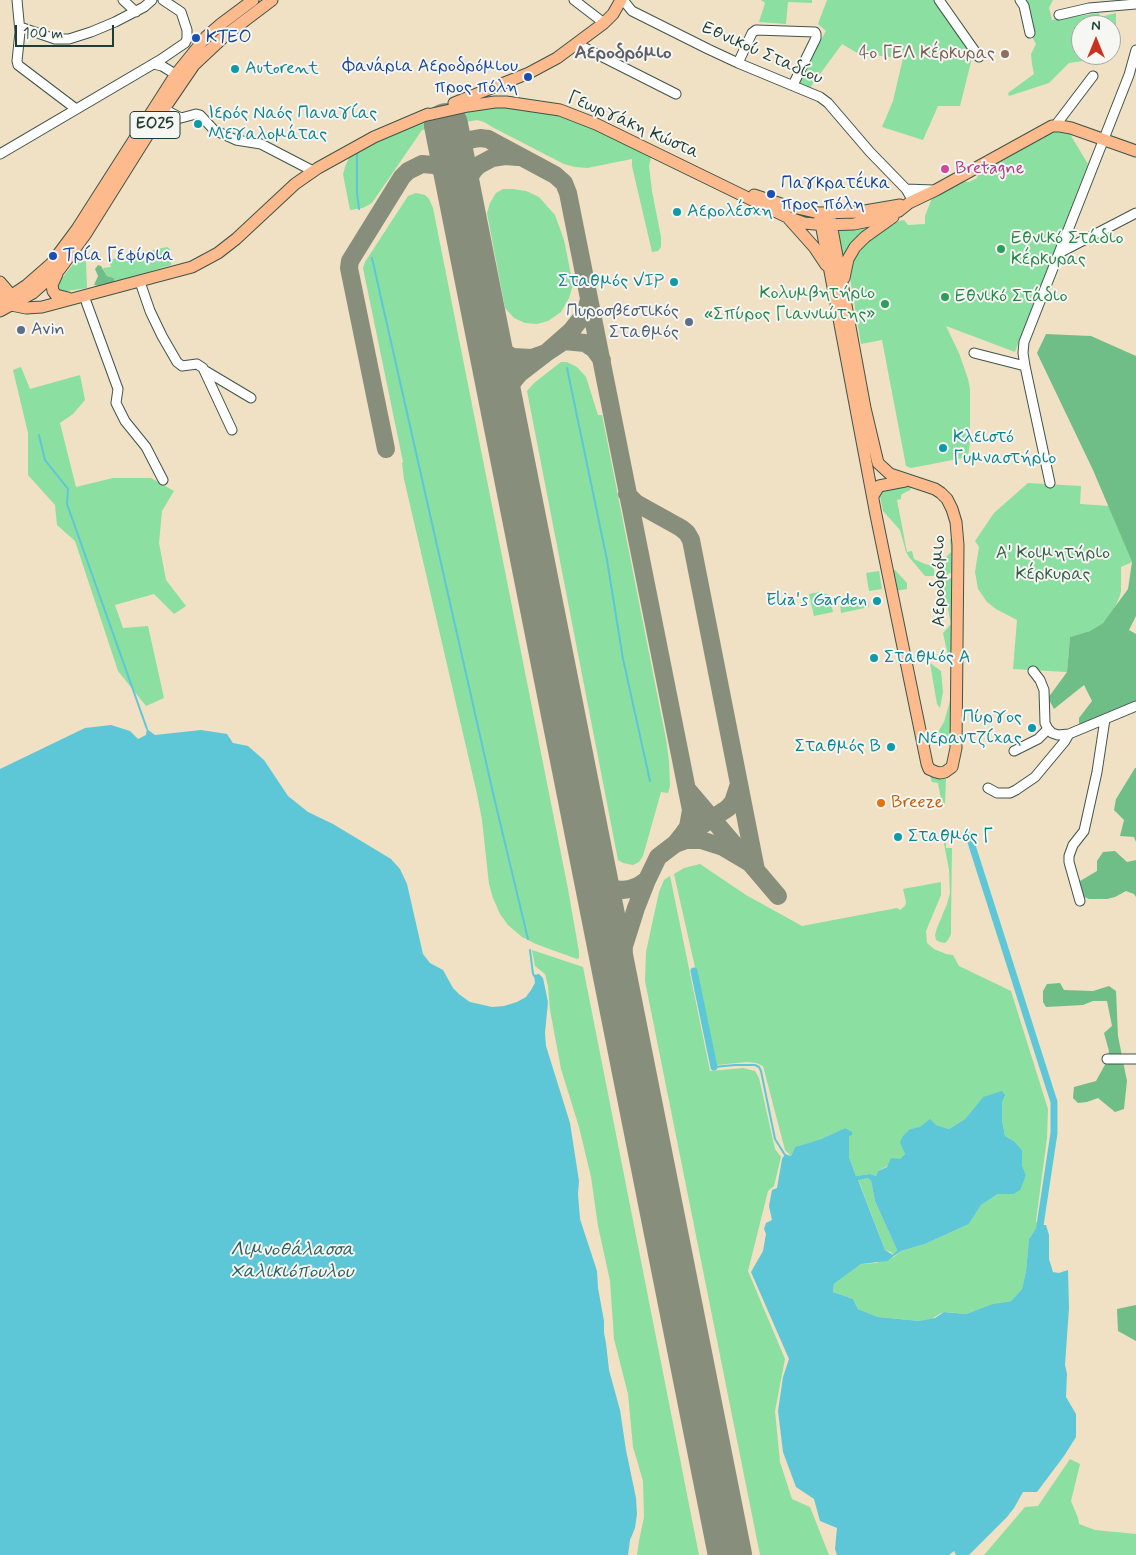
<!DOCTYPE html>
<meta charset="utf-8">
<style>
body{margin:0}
#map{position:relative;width:1136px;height:1555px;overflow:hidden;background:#f0e0c4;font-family:Mynerve,sans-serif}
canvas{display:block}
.north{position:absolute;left:1071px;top:15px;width:50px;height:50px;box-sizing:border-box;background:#f6f6f2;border:1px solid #a0aca6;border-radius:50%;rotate:0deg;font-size:14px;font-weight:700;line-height:20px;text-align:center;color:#1f3d34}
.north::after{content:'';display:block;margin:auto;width:18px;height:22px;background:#c8321e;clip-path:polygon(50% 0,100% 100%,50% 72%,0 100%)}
.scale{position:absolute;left:15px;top:25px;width:99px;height:22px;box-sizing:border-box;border:2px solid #1f3d34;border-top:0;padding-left:6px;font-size:15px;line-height:18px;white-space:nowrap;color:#1f3d34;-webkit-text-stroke:4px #f6f6f2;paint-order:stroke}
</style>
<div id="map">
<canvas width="1136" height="1555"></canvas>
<div class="north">N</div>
<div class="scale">100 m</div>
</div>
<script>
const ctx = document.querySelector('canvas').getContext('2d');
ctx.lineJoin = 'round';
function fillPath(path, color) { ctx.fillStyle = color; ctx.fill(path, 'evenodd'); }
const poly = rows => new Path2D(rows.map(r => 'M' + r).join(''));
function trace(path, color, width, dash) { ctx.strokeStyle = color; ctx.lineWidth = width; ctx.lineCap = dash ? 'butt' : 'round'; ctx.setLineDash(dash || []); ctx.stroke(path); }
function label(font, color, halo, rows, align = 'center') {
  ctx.font = font + ' Mynerve,sans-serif'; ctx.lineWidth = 4; ctx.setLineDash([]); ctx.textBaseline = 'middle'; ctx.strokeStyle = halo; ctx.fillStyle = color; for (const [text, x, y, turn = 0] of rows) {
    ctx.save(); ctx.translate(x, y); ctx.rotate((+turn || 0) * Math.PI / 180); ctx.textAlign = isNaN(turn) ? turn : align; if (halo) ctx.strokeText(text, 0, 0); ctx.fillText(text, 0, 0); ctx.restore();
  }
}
fillPath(poly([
 [761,0,812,0,812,3,788,2,786,24,759,22,765,3],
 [827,0,936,0,970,47,972,58,960,106,938,106,923,140,882,127,893,101,903,58,859,54,842,44,809,89,795,84,826,31,818,24],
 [1020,0,1053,0,1049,8,1052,20,1099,13,1100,17,1116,13,1116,28,1111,54,1111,25,1081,25,1081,55,1111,55,1111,56,1090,57,1090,60,1069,63,1049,83,1009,96,1008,93,1034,74,1032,64,1031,54,1036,44,1030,33],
 [496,106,566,116,651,157,649,166,652,191,661,237,661,247,658,251,652,252,632,166,632,159,587,168,575,167,564,164,494,128,484,122,477,120,422,130,372,203,363,208,350,210,343,174,345,167,351,153,416,123],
 [1051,132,1058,132,1070,134,1088,164,1015,352,946,326,959,353,968,379,970,389,970,442,968,457,911,468,906,466,882,340,861,344,850,278,852,265,855,256,860,248,868,241,899,221,904,220,908,225,925,224,925,216,932,198,963,181,969,182,977,178,979,171],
 [503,189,513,189,526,191,539,197,555,215,564,240,573,285,569,298,561,312,548,321,537,324,525,323,514,318,505,308,487,213,490,203,496,193],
 [416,193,425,195,429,199,433,208,568,889,579,952,579,958,577,959,536,944,522,937,508,925,500,914,493,898,489,884,482,820,477,794,404,479,402,463,403,462,363,268,365,262,408,196],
 [877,224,843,265,836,229],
 [167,247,170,249,170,254,165,254,165,261,171,261,171,265,113,283,114,278,107,276,103,268,111,267,109,260],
 [78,258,86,262,87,288,60,292,57,287,59,282],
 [561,362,567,362,577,367,586,377,598,415,602,415,666,739,669,761,670,786,668,793,661,792,643,856,639,862,633,865,623,863,618,860,527,391,534,383],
 [21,367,30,389,80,375,85,400,73,414,60,423,76,487,113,478,151,478,174,491,162,511,159,543,166,580,186,606,174,614,154,594,115,605,123,628,148,626,164,698,146,706,118,671,75,541,57,525,55,505,28,475,28,433,13,370],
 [908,483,934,490,946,500,951,512,956,538,955,571,946,575,941,575,938,565,951,552,950,539,954,538,949,511,946,503,940,496,934,492,912,485,910,490,904,493,901,495,901,499,897,500,907,552,912,551,914,559,925,564,933,566,935,576,925,576,909,557,906,552,900,530,883,511,879,492,880,490,884,488],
 [1028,483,1081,486,1080,504,1109,506,1132,562,1121,567,1121,592,1119,598,1113,611,1103,623,1090,631,1070,637,1067,672,1013,669,1017,620,996,609,987,602,978,589,975,572,979,547,975,541,994,513],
 [890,570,895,570,907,583,907,589,895,591],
 [879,571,882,589,869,591,866,573],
 [951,578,955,578,952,739,938,732,944,722,950,701,951,670,943,633,951,624,946,599,938,601,937,590,937,582],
 [819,592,829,595,833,612,814,616,809,594],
 [868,601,869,607,841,613,840,604,846,607],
 [930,663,941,671,943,692,940,708,937,704],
 [930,776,946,777,945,805,942,805,938,783,932,782],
 [946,837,946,848,952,848,951,923,951,934,948,940,945,943,940,942,936,940,935,935,937,928,947,904,950,893,949,870,943,838],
 [700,864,746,895,802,926,897,908,900,910,905,906,906,902,903,889,941,882,941,895,926,931,927,943,934,949,946,954,953,955,959,966,1011,991,1048,1109,1047,1138,1036,1221,1038,1225,1029,1239,1026,1271,1022,1289,1011,1301,998,1303,966,1314,947,1312,941,1313,930,1320,920,1321,878,1317,858,1309,853,1299,833,1292,834,1284,861,1264,876,1263,894,1257,901,1251,925,1244,969,1224,981,1205,998,1194,1014,1194,1026,1175,1022,1165,1022,1150,1014,1141,1005,1136,1002,1120,1002,1102,983,1097,965,1119,949,1129,936,1125,910,1129,903,1147,905,1154,900,1159,878,1171,876,1176,870,1174,856,1176,849,1157,849,1135,845,1128,821,1139,795,1147,791,1156,785,1150,763,1066,756,1063,747,1062,717,1065,674,874,684,868],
 [670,876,710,1071,743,1068,755,1071,759,1078,775,1149,781,1157,774,1186,768,1191,748,1271,785,1359,775,1411,780,1462,792,1499,810,1507,829,1555,760,1555,645,981,646,952,659,892,664,880],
 [532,950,583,967,699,1555,637,1555,639,1541,644,1517,643,1481,633,1447,628,1394,614,1339,610,1281,598,1226,591,1177,579,1127,561,1069,550,1010,548,986,545,974,535,966],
 [868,1178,871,1181,875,1201,897,1250,893,1255,891,1252,885,1250,858,1179],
 [1070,1459,1080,1464,1071,1501,1078,1518,1079,1524,1095,1530,1136,1534,1136,1555,984,1555,1025,1507,1038,1506]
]), '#8bdfa1');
fillPath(poly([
 [98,265,101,266,107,276,114,278,114,282,99,286,94,285,98,276,95,269],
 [1046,334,1091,336,1136,356,1136,616,1129,630,1136,634,1136,702,1079,726,1079,718,1092,701,1084,685,1054,709,1048,698,1067,672,1070,637,1090,631,1103,623,1128,589,1132,562,1093,470,1037,353],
 [1135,768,1136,768,1136,842,1134,837,1120,836,1124,820,1114,810,1116,799],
 [1115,851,1127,862,1136,860,1136,897,1134,894,1126,891,1115,897,1107,899,1089,899,1084,897,1080,881,1097,871,1097,861,1103,852],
 [1060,983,1064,990,1093,991,1109,986,1116,991,1118,1036,1127,1081,1124,1109,1115,1112,1098,1098,1087,1102,1078,1103,1073,1098,1074,1087,1096,1081,1107,1061,1109,1051,1104,1033,1112,1026,1107,1001,1093,1001,1083,1005,1046,1007,1043,1002,1043,991,1047,984],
 [1136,1305,1136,1341,1118,1331,1117,1309]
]), '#70be87');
fillPath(poly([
 [111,725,130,731,138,739,146,735,147,729,155,735,201,730,227,734,233,743,248,746,264,760,288,796,308,812,333,824,391,859,400,869,407,884,423,954,430,963,443,970,453,988,460,995,470,1002,492,1007,504,1006,517,1002,526,997,531,990,535,983,534,975,539,974,543,978,548,1002,545,1033,546,1046,570,1123,579,1181,578,1194,580,1219,597,1271,598,1288,604,1321,604,1333,606,1343,609,1370,620,1410,626,1450,636,1498,637,1514,635,1528,630,1540,628,1555,0,1555,0,769,85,728],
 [1002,1091,1005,1095,1002,1102,1002,1120,1005,1136,1014,1141,1022,1150,1022,1165,1026,1175,1020,1190,1014,1194,998,1194,981,1205,969,1224,925,1244,901,1251,887,1261,861,1264,834,1284,833,1292,853,1299,858,1309,878,1317,920,1321,935,1318,944,1312,966,1314,993,1304,1011,1301,1022,1289,1026,1271,1029,1239,1038,1225,1046,1225,1049,1235,1049,1259,1053,1272,1059,1273,1068,1270,1069,1308,1065,1365,1067,1374,1066,1397,1076,1414,1076,1437,1064,1456,1037,1492,1023,1492,1014,1508,1007,1517,969,1555,956,1555,954,1551,949,1555,837,1555,835,1549,837,1528,820,1521,814,1499,796,1487,783,1452,778,1411,783,1377,789,1359,751,1272,763,1251,766,1234,764,1229,766,1223,772,1220,769,1206,772,1190,777,1188,782,1159,785,1154,791,1156,795,1147,821,1139,845,1128,852,1132,852,1135,849,1136,849,1157,856,1176,870,1174,876,1176,878,1171,887,1167,891,1158,900,1159,905,1154,900,1142,903,1136,910,1129,920,1127,930,1119,936,1125,949,1129,965,1119,983,1097],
 [868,1178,871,1181,875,1201,897,1250,893,1255,885,1250,858,1180]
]), '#5dc7d7');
trace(poly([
 [357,150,357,193,359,209],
 [372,258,493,793,528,939],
 [567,368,607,560,623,659,650,781],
 [39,435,45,460,68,489,67,504,147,729],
 [530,950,533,974,535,977],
 [714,1067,735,1065,755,1065,759,1067,761,1071,775,1139,785,1155]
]), '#5dc7d7', 2);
trace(poly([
 [969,836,1054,1102,1054,1133,1039,1232],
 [694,971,714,1067]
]), '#5dc7d7', 7);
trace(poly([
 [469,140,480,138,488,139,555,175,564,183,568,193,691,810,688,827,683,834,675,844],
 [463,212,463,193,465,184,474,170,479,165,492,158,505,156,518,157],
 [486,328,490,338,500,351,513,357,532,358,546,353,571,331,586,312,589,299],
 [503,412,505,395,510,385,520,373,546,353,564,341,585,343,594,349,602,360],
 [386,449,349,268,350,261,402,177,408,171,422,164,434,165,441,168,453,178,459,195],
 [627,494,636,503,681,528,687,533,691,540,756,870],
 [687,789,778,896],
 [681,839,728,808,733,802,739,784],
 [590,853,596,871,599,878,606,885,613,889,622,890,630,889,638,886,647,880],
 [625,1028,621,982,624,946,636,908,647,880,658,857,675,844,686,840,701,840,723,847,750,863]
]), '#888e7c', 18);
trace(poly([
 [446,125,730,1555]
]), '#888e7c', 44);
const minor = poly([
 [17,0,20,32,17,61,18,65,76,109],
 [123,0,136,12],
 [574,0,604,23],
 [623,0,632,11,708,49,738,63,820,97,828,103,870,152,906,189,913,201],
 [939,0,979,57],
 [1020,0,1024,6,1030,33],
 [1059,15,1089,8,1136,4],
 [20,27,55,39,69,39,91,32,115,22,144,7,152,0],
 [577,44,676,94],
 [738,63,752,33,756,30,815,32,816,34,816,38,793,85],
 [153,64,162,66,180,77],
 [164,109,181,118,196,114,200,115,214,130,236,140,261,144,313,171],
 [1055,126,1093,76],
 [0,154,160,60,185,43,187,39,187,30,181,12,163,0],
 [906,189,933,190],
 [1059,253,1136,213],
 [140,282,150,311,162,336,177,362,182,366,197,364,203,368,232,430],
 [84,296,118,389,116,403,125,421,146,447,163,480],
 [974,353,1025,366],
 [204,370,251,398],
 [1050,483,1025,366,1023,353,1024,342,1129,75,1136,50],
 [1033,671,1040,680,1044,690,1045,723,1048,729,1052,733,1058,735,1069,734,1136,706],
 [1014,751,1038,739,1048,729],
 [988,788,997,793,1010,793,1016,790,1035,777,1065,741,1069,734],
 [1080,901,1069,862,1069,856,1073,845,1084,831,1097,772,1105,719],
 [1107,1059,1136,1059]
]);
const major = poly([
 [454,103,529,73,557,58,604,23,613,14,621,0],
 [423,116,468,106,495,102,506,102,560,110,596,124,787,217,804,223,825,225,854,224,869,221,899,211,909,203,936,190,1052,126,1060,126,1071,128,1136,151],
 [754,195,784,205,819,213,859,212,900,205],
 [819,213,876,515,927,764,929,769,936,772,940,773,945,772,952,767,956,748,958,545,956,522,952,509,947,499,941,493,935,489,890,474,878,463,865,408,829,213],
 [789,219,814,247,826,265],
 [57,274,52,285,53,291,56,295,68,298],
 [844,278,848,259,855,247,865,237,893,217],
 [0,282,12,296,19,299],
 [0,295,11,305,26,308,42,307,192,267,218,253,236,239,295,184,318,168,374,137,428,114],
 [0,303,27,285,51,264,77,229,176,74,206,37,221,24,253,0],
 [0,311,33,293,60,269,85,235,164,109,194,65,227,34,272,0],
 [873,496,879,486,905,481]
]);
trace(minor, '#3e554a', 11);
trace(major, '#3e554a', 13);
trace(minor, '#fff', 9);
trace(major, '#fcba8d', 11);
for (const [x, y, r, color] of [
 [196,38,5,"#1a4fb4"],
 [1005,54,5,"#8d6e63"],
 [235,69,5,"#0f9aa8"],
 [528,77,5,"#1a4fb4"],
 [198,124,5,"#0f9aa8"],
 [945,169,5,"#d1479c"],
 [771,194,5,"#1a4fb4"],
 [677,212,5,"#0f9aa8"],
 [1001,249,5,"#2e9e5b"],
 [53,256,5,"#1a4fb4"],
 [674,282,5,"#0f9aa8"],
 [945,297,5,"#2e9e5b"],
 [885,304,5,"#2e9e5b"],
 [689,322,5,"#5c6f8a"],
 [21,330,5,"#5c6f8a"],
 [943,448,5,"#0f9aa8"],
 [877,601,5,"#0f9aa8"],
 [874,658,5,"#0f9aa8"],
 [1032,728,5,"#0f9aa8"],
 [891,747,5,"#0f9aa8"],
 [881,803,5,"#e8710a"],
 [898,837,5,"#0f9aa8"]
]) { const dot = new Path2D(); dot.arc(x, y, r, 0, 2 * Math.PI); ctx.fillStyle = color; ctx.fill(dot); trace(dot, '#f6f6f2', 2); }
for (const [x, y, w] of [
 [155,125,50]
]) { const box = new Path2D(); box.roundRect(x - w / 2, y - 13.5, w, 27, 4); ctx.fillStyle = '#f6f6f2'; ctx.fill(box); trace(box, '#1f3d34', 1); }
label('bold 16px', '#1f3d34', null, [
 ["ΕΟ25",155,125]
]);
label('18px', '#164399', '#f6f6f2', [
 ["ΚΤΕΟ",206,38],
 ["Φανάρια Αεροδρόμιου",518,67,"right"],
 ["προς πόλη",518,88,"right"],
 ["Παγκρατέικα",781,184],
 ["προς πόλη",781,205],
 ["Τρία Γεφύρια",63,256]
], 'left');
label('18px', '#1f3d34', '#f6f6f2', [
 ["Εθνικού Σταδίου",762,54,24],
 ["Γεωργάκη Κώστα",633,126,24],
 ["Αεροδρόμιο",940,581,-90]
]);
label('18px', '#785e54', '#f6f6f2', [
 ["4ο ΓΕΛ Κέρκυρας",995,54]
], 'right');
label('18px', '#0d838f', '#f6f6f2', [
 ["Autorent",245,69],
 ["Ιερός Ναός Παναγίας",208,114],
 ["Μεγαλομάτας",208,135],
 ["Αερολέσχη",687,212],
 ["Σταθμός VIP",664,282,"right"],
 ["Κλειστό",953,438],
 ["Γυμναστήριο",953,459],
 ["Elia's Garden",867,601,"right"],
 ["Σταθμός Α",884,658],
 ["Πύργος",1022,718,"right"],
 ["Νεραντζίχας",1022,739,"right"],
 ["Σταθμός B",881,747,"right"],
 ["Σταθμός Γ",908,837]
], 'left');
label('18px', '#b23c85', '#f6f6f2', [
 ["Bretagne",955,169]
], 'left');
label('18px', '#27864d', '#f6f6f2', [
 ["Εθνικό Στάδιο",1011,239],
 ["Κέρκυρας",1011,260],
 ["Κολυμβητήριο",875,294,"right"],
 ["«Σπύρος Γιαννιώτης»",875,315,"right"],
 ["Εθνικό Στάδιο",955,297]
], 'left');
label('18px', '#4e5e75', '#f6f6f2', [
 ["Πυροσβεστικός",679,312],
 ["Σταθμός",679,333],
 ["Avin",31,330,"left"]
], 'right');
label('18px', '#355d4a', '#f6f6f2', [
 ["Α' Κοιμητήριο",1053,554],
 ["Κέρκυρας",1053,575]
]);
label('18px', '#c56008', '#f6f6f2', [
 ["Breeze",891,803]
], 'left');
label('bold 19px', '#5d5e66', '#f6f6f2', [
 ["Αεροδρόμιο",623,54]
]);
label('italic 19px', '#2e605d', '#f6f6f2', [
 ["Λιμνοθάλασσα",292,1251],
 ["Χαλικιόπουλου",292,1273]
]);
</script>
